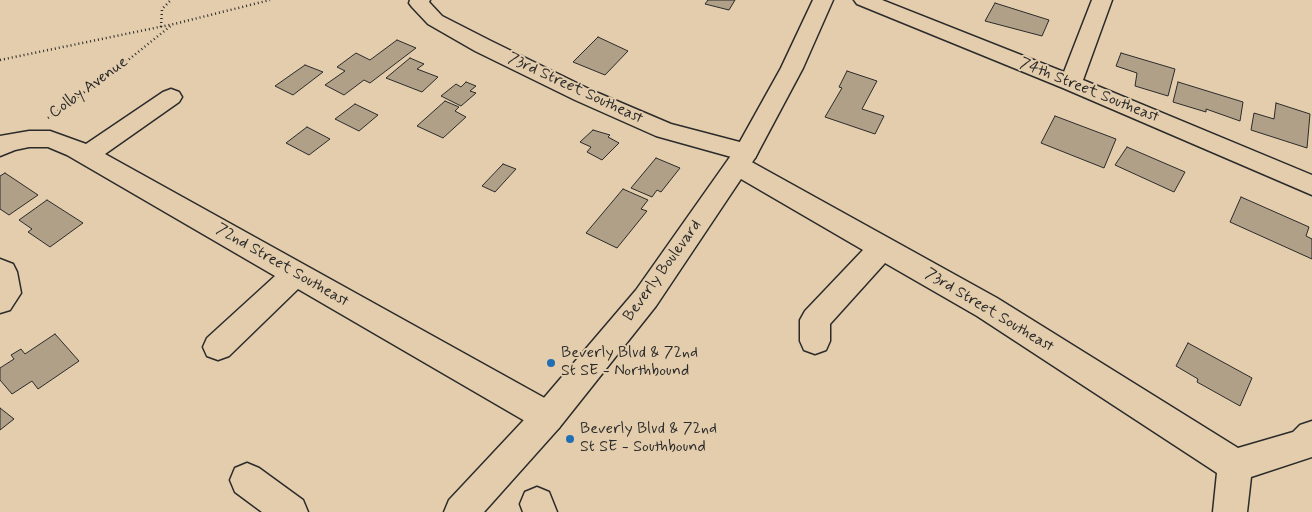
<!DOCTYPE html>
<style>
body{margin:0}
canvas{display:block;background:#e3cdac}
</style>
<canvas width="1312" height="512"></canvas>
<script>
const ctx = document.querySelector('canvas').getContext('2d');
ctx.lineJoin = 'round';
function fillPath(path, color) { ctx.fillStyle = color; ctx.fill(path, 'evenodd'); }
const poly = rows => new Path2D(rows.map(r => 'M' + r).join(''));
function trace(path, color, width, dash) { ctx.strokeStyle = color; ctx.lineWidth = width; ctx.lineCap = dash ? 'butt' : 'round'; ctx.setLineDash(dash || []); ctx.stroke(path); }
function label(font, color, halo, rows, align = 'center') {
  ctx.font = font + ' Mynerve,sans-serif'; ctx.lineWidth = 4; ctx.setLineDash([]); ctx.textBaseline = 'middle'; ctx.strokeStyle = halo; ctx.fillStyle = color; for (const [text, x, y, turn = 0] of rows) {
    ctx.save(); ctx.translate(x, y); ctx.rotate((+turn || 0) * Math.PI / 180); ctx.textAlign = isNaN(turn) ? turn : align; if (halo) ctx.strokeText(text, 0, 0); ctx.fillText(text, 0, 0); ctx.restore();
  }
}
const building = poly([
 [708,0,735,0,729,10,705,4,708,0],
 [995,3,1049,20,1042,36,985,21,995,3],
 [598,37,628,51,605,75,573,62,598,37],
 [397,40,416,48,370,83,364,80,344,95,325,85,345,71,337,67,356,53,370,60,397,40],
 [1121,53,1175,69,1168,96,1135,86,1137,73,1116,66,1121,53],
 [410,58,424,64,417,69,438,77,422,92,386,78,410,58],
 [305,65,323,72,293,95,275,86,305,65],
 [847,71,877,81,862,109,884,116,875,134,825,117,842,88,839,87,847,71],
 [466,82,476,86,470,91,476,93,461,106,441,96,456,84,461,87,466,82],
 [1178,82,1243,102,1240,121,1206,109,1206,112,1173,102,1178,82],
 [445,101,459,107,455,111,466,117,443,138,417,126,445,101],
 [1276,103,1310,114,1307,148,1251,130,1254,113,1274,119,1276,103],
 [355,104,378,115,359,131,335,119,355,104],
 [1055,116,1116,139,1104,168,1041,143,1055,116],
 [307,127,330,139,309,155,286,143,307,127],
 [593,130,610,135,608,137,619,143,602,160,587,152,591,147,580,142,593,130],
 [1127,147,1185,172,1174,192,1115,165,1127,147],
 [656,158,680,168,661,192,657,190,652,197,631,188,656,158],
 [503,164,516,169,495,192,482,186,503,164],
 [5,173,38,195,9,215,0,209,0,176,5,173],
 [623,189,648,200,641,209,647,211,617,248,586,233,623,189],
 [1241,197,1309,227,1306,236,1312,239,1312,259,1230,222,1241,197],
 [47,200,83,223,50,247,28,232,32,229,19,220,47,200],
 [55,334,79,361,38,389,32,381,12,394,0,380,0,368,14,359,11,355,21,349,25,354,55,334],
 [1188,343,1252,378,1240,406,1197,382,1198,379,1176,366,1188,343],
 [0,408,14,419,0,430,0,408]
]);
fillPath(building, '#b0a088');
trace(building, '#2b2b2b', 1);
const minor = poly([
 [410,0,430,0,429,2,442,16,491,41,591,90,671,124,755,146,758,152,755,158,748,160,997,298,1238,448,1293,432,1300,425,1312,421,1312,457,1251,477,1247,512,1213,512,1217,473,977,316,885,263,830,324,830,341,826,350,815,354,804,350,800,341,800,320,805,311,863,250,729,172,726,166,729,160,735,158,656,136,575,100,475,51,428,24,412,7,409,3,410,0],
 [854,0,882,0,1064,72,1092,0,1112,0,1083,80,1312,175,1312,195,1063,88,857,4,854,0],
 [171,89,179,92,182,97,179,102,105,154,559,406,564,417,559,428,548,432,537,428,298,289,229,356,218,360,207,356,203,347,207,338,275,276,67,155,48,147,29,147,15,150,0,156,0,136,29,131,50,131,86,144,163,92,171,89],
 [0,259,13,264,17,272,21,293,10,310,0,313,0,259],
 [247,463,259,468,303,500,308,512,262,512,235,492,230,480,235,468,247,463],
 [537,487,549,492,557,512,523,512,520,504,525,492,537,487]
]);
const major = poly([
 [813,0,833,0,803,68,755,158,656,306,559,428,484,512,444,512,449,500,537,406,636,290,737,147,781,68,813,0]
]);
trace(minor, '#2b2b2b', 3);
trace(major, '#2b2b2b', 3);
trace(poly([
 [161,27,162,9,171,0],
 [0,60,174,24,270,0],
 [48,118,117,69,173,24]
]), '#2b2b2b', 2.5, [1, 3]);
fillPath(minor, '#e3cdac');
fillPath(major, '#e3cdac');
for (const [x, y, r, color] of [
 [551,363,5,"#1f6fb2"],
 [570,439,5,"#1f6fb2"]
]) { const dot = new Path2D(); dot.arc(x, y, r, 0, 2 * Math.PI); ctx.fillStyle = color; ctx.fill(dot); trace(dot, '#e3cdac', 2); }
label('16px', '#2b2b2b', '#e3cdac', [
 ["Colby Avenue",89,88,-36],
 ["73rd Street Southeast",575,89,25],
 ["74th Street Southeast",1089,91,22],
 ["72nd Street Southeast",282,266,30],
 ["Beverly Boulevard",663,271,-54],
 ["73rd Street Southeast",989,311,31]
]);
label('16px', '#2b2b2b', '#e3cdac', [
 ["Beverly Blvd & 72nd",561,354],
 ["St SE - Northbound",561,372],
 ["Beverly Blvd & 72nd",580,430],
 ["St SE - Southbound",580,448]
], 'left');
</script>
